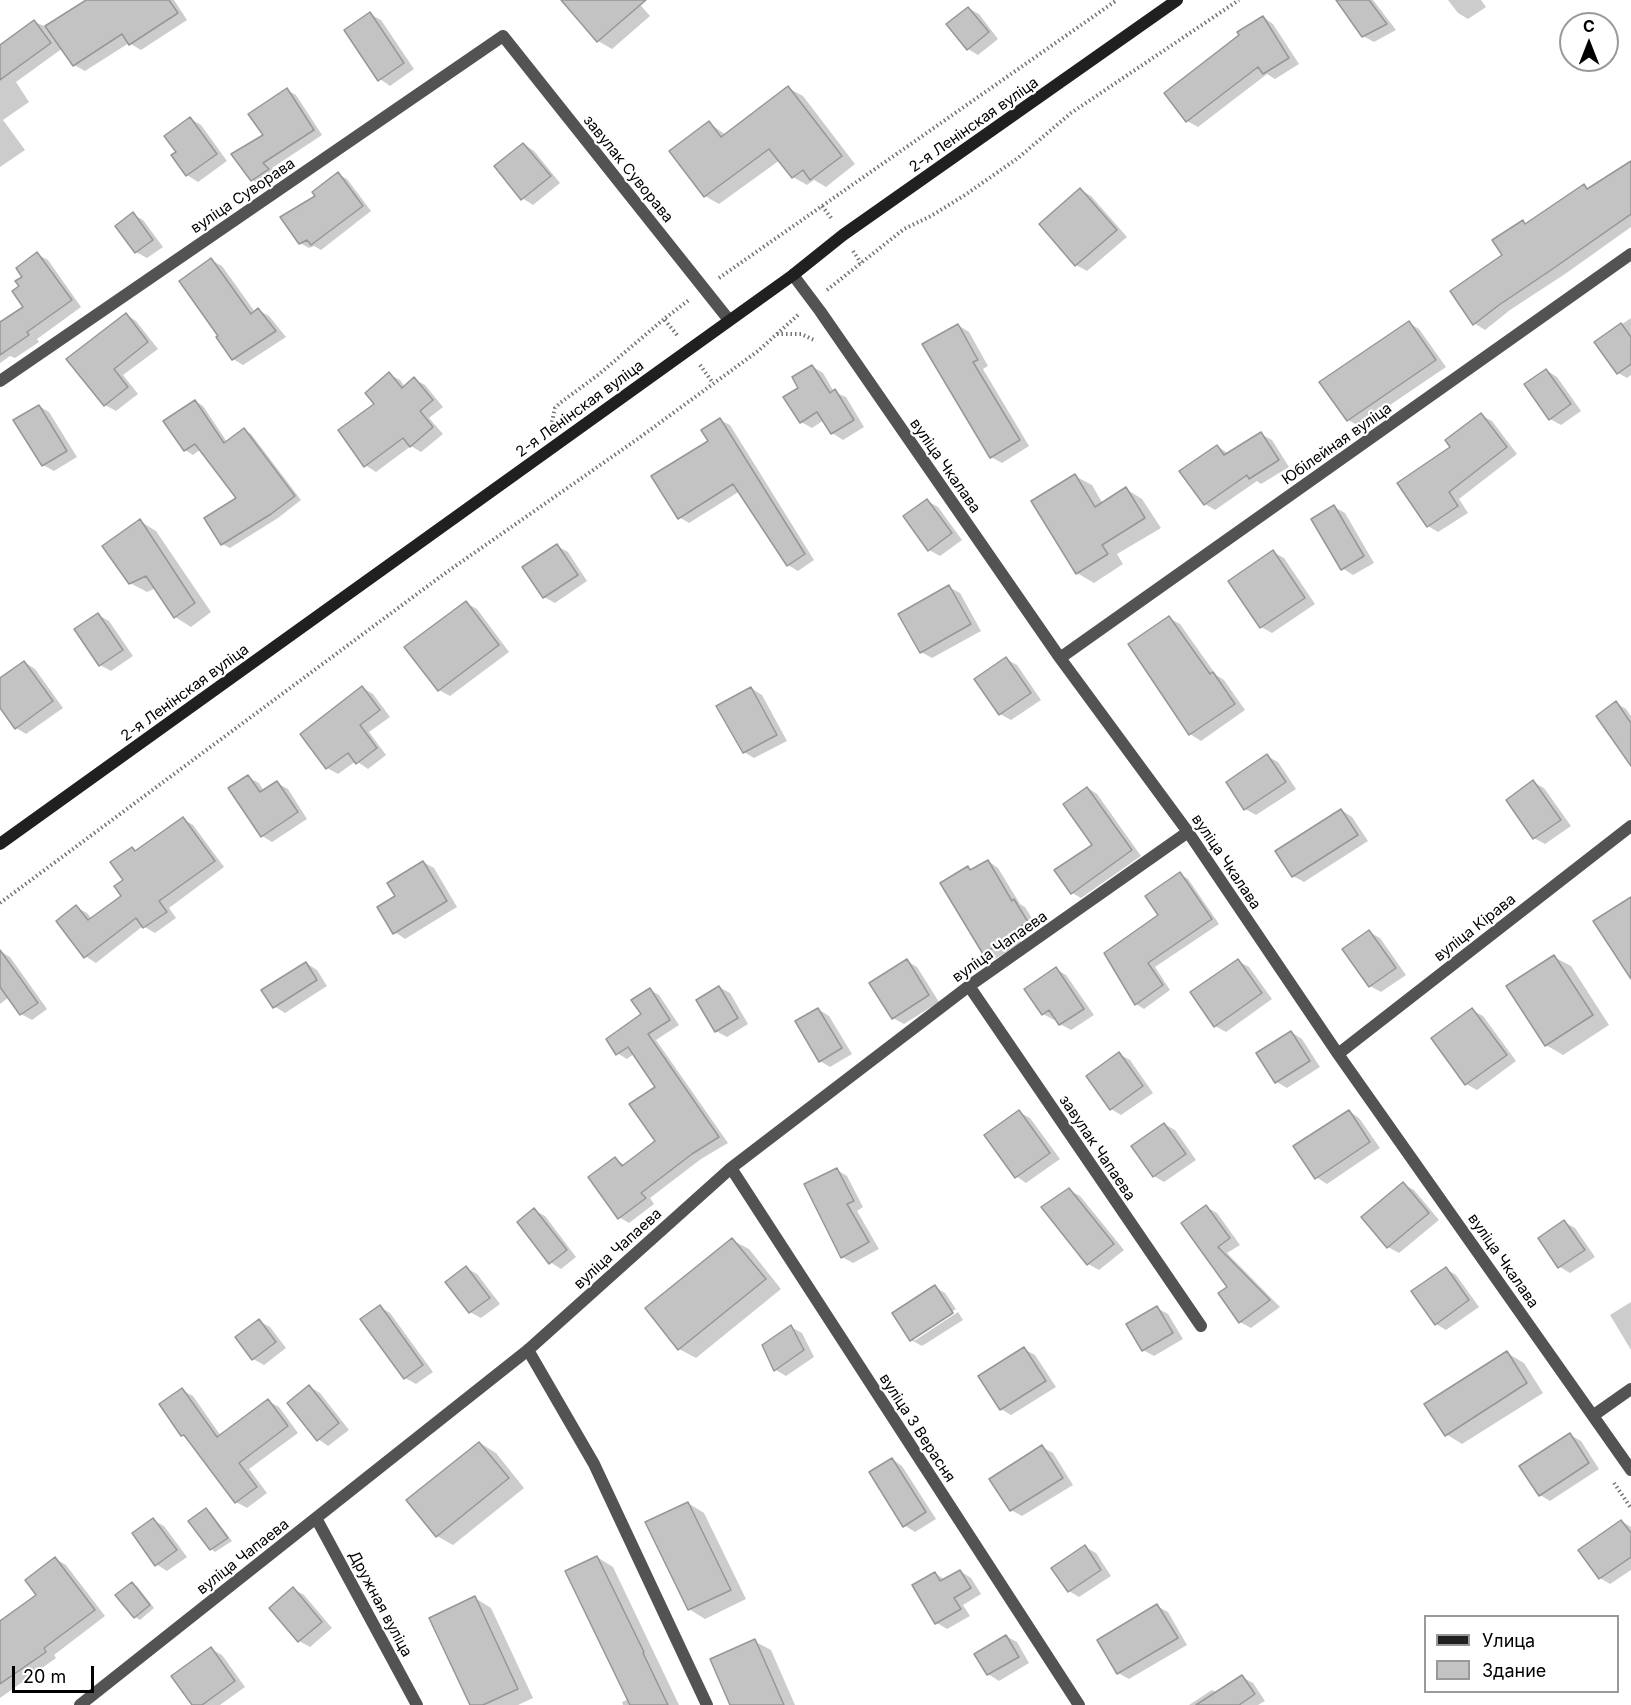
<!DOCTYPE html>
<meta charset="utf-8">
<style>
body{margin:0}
#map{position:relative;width:1631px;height:1705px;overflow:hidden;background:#fff;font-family:Inter,sans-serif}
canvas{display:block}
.legend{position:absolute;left:1424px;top:1615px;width:195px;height:78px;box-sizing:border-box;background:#fff;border:2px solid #999;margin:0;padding:8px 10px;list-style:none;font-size:18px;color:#000}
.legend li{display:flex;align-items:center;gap:12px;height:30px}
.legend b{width:30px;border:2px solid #999}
.north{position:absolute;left:1559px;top:12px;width:60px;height:60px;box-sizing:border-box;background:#fff;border:2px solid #999;border-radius:50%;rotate:0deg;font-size:16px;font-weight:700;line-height:24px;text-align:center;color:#000}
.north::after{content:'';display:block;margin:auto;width:21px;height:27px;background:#000;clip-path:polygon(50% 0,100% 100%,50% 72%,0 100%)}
.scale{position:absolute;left:12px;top:1666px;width:82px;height:27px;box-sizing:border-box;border:3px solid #000;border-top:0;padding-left:8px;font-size:18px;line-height:21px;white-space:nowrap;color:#000;-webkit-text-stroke:4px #fff;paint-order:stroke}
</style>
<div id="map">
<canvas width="1631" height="1705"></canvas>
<ul class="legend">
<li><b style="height:8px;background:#202020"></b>Улица</li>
<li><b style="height:16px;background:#c3c3c3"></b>Здание</li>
</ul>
<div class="north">С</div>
<div class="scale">20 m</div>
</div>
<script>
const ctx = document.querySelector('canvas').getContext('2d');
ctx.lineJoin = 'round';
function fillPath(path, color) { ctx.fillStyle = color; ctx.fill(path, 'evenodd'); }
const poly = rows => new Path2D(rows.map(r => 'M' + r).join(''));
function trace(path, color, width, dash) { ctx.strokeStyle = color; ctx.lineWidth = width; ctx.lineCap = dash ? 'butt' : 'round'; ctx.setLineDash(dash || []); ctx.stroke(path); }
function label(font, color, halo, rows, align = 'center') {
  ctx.font = font + ' Inter,sans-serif'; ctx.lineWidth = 4.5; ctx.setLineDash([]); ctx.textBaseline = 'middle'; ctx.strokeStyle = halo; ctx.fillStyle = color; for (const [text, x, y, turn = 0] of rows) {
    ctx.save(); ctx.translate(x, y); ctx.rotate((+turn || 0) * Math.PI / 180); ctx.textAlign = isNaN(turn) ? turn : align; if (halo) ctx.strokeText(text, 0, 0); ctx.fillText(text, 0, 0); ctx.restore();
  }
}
fillPath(poly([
 [89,0,174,0,187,20,141,50,129,43,85,71,74,65,63,48,16,82,29,102,3,120,25,150,0,167,0,56,34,22,47,27],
 [563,0,636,0,650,16,612,49,598,41],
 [1338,0,1373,0,1396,30,1374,42,1363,36],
 [1448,0,1481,0,1486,7,1468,19,1458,13],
 [968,8,979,14,998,39,978,55,968,49],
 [370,14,381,20,414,69,390,86,380,79],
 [1263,17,1273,24,1299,64,1275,79,1267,74,1198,127,1187,121],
 [788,88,803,96,855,164,826,187,814,180,807,185,793,177,780,160,719,204,705,196,709,123,726,135],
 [287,90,296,95,322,135,272,168,277,175,261,185,252,180,265,136],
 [191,119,201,125,227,161,198,182,187,175,173,156,178,153],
 [524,144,534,151,560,183,533,205,522,198],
 [1631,162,1631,227,1565,274,1510,310,1485,330,1474,323,1504,256,1523,222,1527,224,1584,186,1589,189],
 [338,174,347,179,371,211,321,250,314,246,309,248,300,243,317,196],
 [1081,190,1091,196,1127,237,1087,271,1076,265],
 [133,214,143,220,163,247,147,258,136,252],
 [37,254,48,260,81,307,37,339,39,342,15,358,10,356,0,363,0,324,25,307,21,286],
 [211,260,222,266,255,312,258,310,269,316,286,337,243,365,233,359],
 [126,314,136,321,158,349,123,375,138,394,116,411,105,405,68,359],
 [1631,318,1631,375,1627,378,1618,373,1596,342],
 [1409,323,1419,329,1446,367,1359,426,1348,420],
 [958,325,969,332,988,366,983,369,1029,446,1002,463,991,457,924,345],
 [812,366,823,373,834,392,846,397,864,427,843,440,832,433,824,420,812,428,801,422],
 [1546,370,1557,377,1581,411,1561,425,1550,419],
 [389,374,400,380,405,387,414,379,425,385,443,407,429,418,443,434,421,452,411,446,376,472,365,465,376,404],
 [195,401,203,406,227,442,244,430,251,434,301,500,278,518,230,548,222,544,238,498,201,449,193,455,185,450],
 [39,406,49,412,77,457,54,471,43,465],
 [1481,415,1492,421,1517,454,1459,499,1468,513,1438,532,1428,526,1452,447],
 [720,420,730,425,814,560,798,571,788,565,740,491,689,523,679,517],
 [1261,434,1272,440,1289,467,1261,484,1257,481,1215,510,1205,504,1217,446,1229,454],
 [1075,476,1092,485,1103,504,1126,489,1142,499,1161,528,1117,554,1123,564,1094,583,1077,573],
 [927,501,938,507,962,540,940,556,929,550],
 [1334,507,1345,513,1374,563,1353,575,1342,568],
 [140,521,156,531,211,612,191,627,175,617,156,588,147,592,130,583],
 [557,546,568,552,587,581,555,603,544,597],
 [1273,552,1284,558,1315,604,1272,633,1261,627],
 [949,587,960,593,981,631,932,658,921,652],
 [466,603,477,609,509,652,450,696,439,690],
 [98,615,109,621,133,656,111,671,100,665],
 [1169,618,1180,624,1216,675,1224,680,1245,710,1201,741,1190,734,1169,704],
 [1006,659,1017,665,1041,700,1011,720,1000,714,976,680],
 [24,662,35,669,63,708,26,734,16,728,0,706,0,680],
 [363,688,373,694,390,717,369,732,386,755,368,769,356,761,338,774,327,768],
 [751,688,762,695,787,741,754,758,744,752],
 [1616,703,1626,709,1631,716,1631,762],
 [1267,756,1278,762,1296,789,1256,815,1245,809],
 [248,777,259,783,264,791,277,783,288,789,307,819,272,842,262,836],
 [1533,782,1544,788,1571,826,1545,844,1534,838],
 [1088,788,1097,794,1141,856,1081,898,1072,893,1094,846],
 [1341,810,1352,817,1368,841,1304,882,1293,876],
 [183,819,193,825,224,867,169,908,176,918,155,933,143,926,96,963,85,956,76,907,87,913,92,919,123,896,132,849,137,851],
 [988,861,998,868,1020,904,1025,907,1038,928,1020,939,1022,943,995,959,985,953,942,883,968,868,973,870],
 [423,862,434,868,457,907,405,939,395,932],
 [1180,874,1188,879,1219,924,1155,967,1170,990,1144,1009,1136,1004,1106,954,1161,916],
 [1369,932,1380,938,1406,975,1381,992,1370,986],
 [0,951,10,957,47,1009,32,1020,21,1014,9,997,0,1004],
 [1554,957,1571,966,1609,1025,1563,1055,1546,1045],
 [907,961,917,967,939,1002,904,1024,893,1018],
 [1238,961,1249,967,1272,999,1226,1032,1215,1026],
 [306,963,317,970,327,986,285,1013,274,1006],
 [1056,969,1066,975,1094,1015,1071,1030,1060,1024,1056,1018,1054,1020,1043,1014],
 [719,987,730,993,748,1024,727,1037,716,1031],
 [650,990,659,995,679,1025,656,1040,728,1143,701,1159,650,1198,654,1204,629,1223,619,1217,615,1159,625,1165,657,1141,657,1087,634,1054,627,1059,617,1053,643,1015],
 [818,1009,829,1016,852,1054,830,1067,820,1061],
 [1472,1010,1483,1016,1516,1061,1477,1090,1466,1084,1433,1039],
 [1291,1032,1302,1039,1320,1067,1287,1088,1277,1082],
 [1119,1054,1130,1060,1153,1093,1121,1115,1111,1109],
 [1349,1111,1359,1118,1380,1148,1327,1184,1316,1177],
 [1019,1112,1030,1118,1060,1159,1026,1183,1016,1176],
 [1164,1124,1175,1130,1196,1160,1164,1182,1154,1176],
 [837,1170,847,1176,863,1207,857,1211,879,1249,853,1263,842,1257],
 [1403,1184,1414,1190,1439,1220,1399,1253,1388,1247,1363,1217],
 [1069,1190,1080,1196,1124,1250,1099,1270,1088,1264,1043,1208],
 [1206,1207,1217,1213,1240,1245,1227,1253,1280,1307,1251,1328,1240,1322],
 [534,1210,545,1216,576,1257,561,1269,550,1262],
 [1564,1222,1575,1228,1595,1257,1570,1273,1560,1267,1540,1239],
 [732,1240,749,1249,781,1289,696,1358,679,1349],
 [466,1268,477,1274,500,1304,481,1318,470,1312,447,1282],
 [1446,1269,1456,1275,1479,1307,1446,1330,1436,1324],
 [935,1287,945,1293,956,1309,914,1337,914,1341,958,1312,963,1320,922,1346,911,1340],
 [1631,1302,1631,1350,1610,1315],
 [380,1307,390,1313,433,1372,416,1384,405,1378],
 [1157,1308,1168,1314,1183,1339,1154,1356,1143,1350],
 [259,1321,270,1327,286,1348,264,1365,253,1359],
 [791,1327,802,1333,814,1357,786,1376,776,1370],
 [1024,1349,1035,1355,1056,1387,1011,1415,1001,1409],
 [1507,1353,1524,1363,1543,1393,1462,1444,1446,1434],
 [310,1387,320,1393,349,1430,328,1446,318,1439],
 [182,1390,193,1396,221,1436,268,1401,279,1407,298,1433,249,1469,267,1493,247,1508,236,1502,190,1439,182,1435],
 [1570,1435,1581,1441,1599,1469,1550,1501,1540,1495],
 [480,1443,496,1453,524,1488,453,1545,437,1536],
 [1042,1447,1053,1453,1073,1485,1022,1516,1011,1510,992,1479],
 [892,1459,902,1466,936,1519,915,1532,904,1525],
 [688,1503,704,1513,746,1599,705,1619,689,1609],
 [206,1510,211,1513,232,1541,215,1552,211,1549],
 [153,1520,164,1526,187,1557,167,1571,156,1564],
 [1621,1521,1631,1527,1631,1570,1610,1584,1600,1578],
 [1085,1547,1096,1553,1111,1576,1079,1597,1069,1591],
 [597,1557,613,1567,679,1705,623,1705,622,1702,629,1699],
 [56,1559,66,1565,105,1616,54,1655,56,1658,0,1698,0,1623,38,1595],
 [960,1571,971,1578,981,1594,963,1605,970,1616,947,1629,937,1623,935,1573,945,1580],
 [132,1583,137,1586,154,1608,140,1620,135,1617],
 [293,1589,304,1595,332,1628,310,1647,299,1641],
 [475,1598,491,1608,533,1698,518,1705,471,1705],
 [1157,1606,1168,1612,1187,1645,1129,1679,1118,1673],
 [1006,1636,1017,1642,1029,1663,999,1681,988,1674],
 [754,1641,771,1650,795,1705,732,1705],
 [211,1649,222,1655,245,1687,220,1705,194,1705],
 [1242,1677,1253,1683,1265,1701,1258,1705,1189,1705,1212,1690,1218,1693]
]), '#0003');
const building = poly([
 [86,0,169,0,178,13,129,45,122,34,73,66,45,26,86,0],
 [561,0,646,0,597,42,561,0],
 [1336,0,1369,0,1387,24,1362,37,1336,0],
 [968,7,989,32,967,50,946,24,968,7],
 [370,12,404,63,378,81,344,30,370,12],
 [1263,16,1289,58,1263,74,1258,67,1186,122,1164,93,1239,35,1237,32,1263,16],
 [34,20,51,43,0,80,0,45,34,20],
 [788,86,842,156,810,180,803,170,792,178,769,149,704,197,669,151,709,121,721,137,788,86],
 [287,88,314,130,263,163,269,169,251,181,231,154,263,135,248,114,287,88],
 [190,117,217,154,186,176,171,155,176,152,164,136,190,117],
 [523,143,551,176,521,200,494,166,523,143],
 [1631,161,1631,214,1554,268,1499,305,1473,325,1450,291,1502,255,1492,240,1523,220,1525,224,1584,184,1587,189,1631,161],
 [338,172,363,206,311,245,307,240,299,244,280,217,315,196,312,192,338,172],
 [1080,188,1117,230,1075,266,1039,224,1080,188],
 [133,212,153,240,135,253,115,226,133,212],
 [37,252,72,300,27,332,29,335,0,355,0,322,23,307,12,291,19,286,15,281,22,277,16,268,37,252],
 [211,258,251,314,258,308,276,331,232,360,216,337,218,336,179,281,211,258],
 [126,313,148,342,114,369,128,387,104,406,66,359,126,313],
 [1409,321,1436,360,1347,421,1319,382,1409,321],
 [1621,323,1631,337,1631,364,1617,374,1594,342,1621,323],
 [958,324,978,360,973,362,1020,440,990,458,922,344,958,324],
 [812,365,830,393,835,389,854,420,831,434,817,412,800,423,783,397,798,388,792,377,812,365],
 [1546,369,1571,404,1549,420,1524,384,1546,369],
 [389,372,402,388,414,377,433,400,420,411,433,427,410,447,403,438,364,467,338,430,374,404,365,393,389,372],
 [195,400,224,443,244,428,295,496,271,514,221,545,204,518,236,498,195,444,184,451,163,421,195,400],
 [39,405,67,451,42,466,13,420,39,405],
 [1481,413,1507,447,1449,492,1458,506,1427,527,1397,483,1450,447,1445,440,1481,413],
 [720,418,805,554,787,566,733,484,678,519,651,476,708,441,701,430,720,418],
 [1261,432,1279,460,1249,479,1247,475,1204,505,1179,471,1217,445,1224,455,1261,432],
 [1075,474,1095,507,1126,487,1145,518,1102,545,1108,554,1076,574,1031,501,1075,474],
 [927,499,952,533,928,551,903,516,927,499],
 [1334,505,1364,556,1341,570,1311,519,1334,505],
 [140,519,195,603,174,618,146,576,129,584,102,546,140,519],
 [557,544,578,575,543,598,522,567,557,544],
 [1273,550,1305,598,1260,628,1228,581,1273,550],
 [949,585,971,624,920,653,898,614,949,585],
 [466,601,499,645,438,691,404,647,466,601],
 [98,613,123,650,99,666,74,629,98,613],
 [1169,616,1210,674,1213,672,1235,704,1189,735,1128,644,1169,616],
 [1006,657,1031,693,999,715,974,679,1006,657],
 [24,661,53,701,15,729,0,708,0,678,24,661],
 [362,686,380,710,360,725,377,748,356,764,348,753,326,769,300,734,362,686],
 [751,687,777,735,743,753,716,706,751,687],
 [1616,701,1631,723,1631,766,1596,716,1616,701],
 [1267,754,1286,782,1244,810,1226,782,1267,754],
 [248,775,260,792,277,781,298,812,261,837,228,788,248,775],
 [1533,780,1561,820,1533,839,1506,800,1533,780],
 [1087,787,1132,850,1071,894,1054,870,1092,845,1063,804,1087,787],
 [1341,809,1358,835,1292,877,1275,851,1341,809],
 [183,817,215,861,159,901,167,912,143,928,136,918,84,958,56,921,76,905,88,920,121,896,114,886,123,880,110,862,132,847,135,851,183,817],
 [988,860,1012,901,1014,899,1028,922,1011,933,1013,936,983,954,940,883,968,866,970,870,988,860],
 [423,861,447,901,393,934,377,907,395,896,387,883,423,861],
 [1180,872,1212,919,1148,963,1163,985,1135,1005,1104,953,1158,915,1145,896,1180,872],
 [1631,897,1631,979,1593,921,1631,897],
 [1369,930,1396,968,1369,987,1342,949,1369,930],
 [0,950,38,1003,20,1015,0,987,0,950],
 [1554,955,1593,1015,1545,1046,1506,986,1554,955],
 [907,959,929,995,892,1019,869,983,907,959],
 [1238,959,1262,993,1214,1027,1190,992,1238,959],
 [306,962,317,980,273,1008,261,990,306,962],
 [1056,967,1084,1009,1059,1025,1049,1010,1042,1015,1024,989,1056,967],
 [719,986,738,1018,715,1032,696,1000,719,986],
 [650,988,670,1020,648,1034,719,1137,692,1154,641,1193,646,1198,618,1219,588,1177,615,1157,622,1166,655,1141,629,1104,655,1087,628,1047,616,1055,606,1039,641,1014,631,1000,650,988],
 [818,1008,842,1048,819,1062,795,1021,818,1008],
 [1472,1008,1507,1055,1465,1085,1431,1038,1472,1008],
 [1291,1031,1310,1061,1275,1083,1256,1053,1291,1031],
 [1119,1052,1143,1086,1110,1110,1086,1076,1119,1052],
 [1019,1110,1050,1153,1015,1178,984,1135,1019,1110],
 [1349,1110,1370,1142,1315,1179,1293,1146,1349,1110],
 [1164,1123,1186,1154,1153,1177,1131,1146,1164,1123],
 [837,1168,854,1201,847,1204,869,1242,841,1258,804,1184,837,1168],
 [1403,1182,1429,1213,1387,1248,1361,1217,1403,1182],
 [1069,1188,1114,1244,1087,1265,1041,1207,1069,1188],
 [1206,1205,1230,1238,1218,1247,1270,1300,1239,1323,1218,1293,1227,1287,1181,1223,1206,1205],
 [534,1208,567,1250,549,1264,517,1222,534,1208],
 [1564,1220,1585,1250,1558,1268,1538,1238,1564,1220],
 [732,1238,766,1279,678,1350,645,1308,732,1238],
 [466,1266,490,1298,469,1313,445,1282,466,1266],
 [1446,1267,1469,1300,1435,1325,1411,1291,1446,1267],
 [935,1285,953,1313,910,1341,892,1313,935,1285],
 [380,1305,423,1365,404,1379,360,1319,380,1305],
 [1157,1306,1173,1333,1142,1351,1126,1324,1157,1306],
 [259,1319,276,1342,252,1360,235,1337,259,1319],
 [791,1325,804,1350,774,1371,762,1345,791,1325],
 [1024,1347,1046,1381,1000,1410,978,1376,1024,1347],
 [1507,1351,1527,1383,1445,1436,1424,1404,1507,1351],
 [309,1385,339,1423,317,1441,287,1403,309,1385],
 [182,1388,217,1437,268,1399,288,1426,239,1463,257,1487,235,1503,184,1435,181,1436,159,1404,182,1388],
 [1570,1433,1589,1463,1539,1496,1519,1466,1570,1433],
 [479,1442,509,1478,436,1537,406,1500,479,1442],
 [1042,1445,1063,1478,1010,1511,989,1479,1042,1445],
 [892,1458,926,1512,903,1527,869,1472,892,1458],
 [688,1502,731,1590,688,1610,645,1522,688,1502],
 [206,1508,228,1538,210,1550,188,1521,206,1508],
 [153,1518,177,1550,155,1566,132,1533,153,1518],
 [1621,1520,1631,1533,1631,1557,1599,1579,1578,1550,1621,1520],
 [1085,1545,1101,1570,1068,1592,1051,1568,1085,1545],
 [597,1556,644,1652,643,1653,668,1705,630,1705,565,1571,597,1556],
 [55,1557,95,1610,44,1648,46,1652,0,1684,0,1621,36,1595,25,1580,55,1557],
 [960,1570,971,1588,954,1598,961,1609,935,1624,912,1585,935,1572,940,1581,960,1570],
 [132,1582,150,1605,134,1618,115,1595,132,1582],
 [293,1587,322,1622,298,1642,269,1608,293,1587],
 [475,1596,518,1689,483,1705,470,1705,429,1618,475,1596],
 [1157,1604,1178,1638,1117,1674,1097,1640,1157,1604],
 [1006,1635,1019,1657,987,1675,974,1654,1006,1635],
 [755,1639,784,1705,730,1705,710,1659,755,1639],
 [211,1647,235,1681,202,1705,192,1705,171,1676,211,1647],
 [1242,1675,1255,1694,1239,1705,1196,1705,1242,1675]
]);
fillPath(building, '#c3c3c3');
trace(building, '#979797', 1.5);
trace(poly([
 [822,206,832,219],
 [853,251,861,263],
 [719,278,1117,0],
 [827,290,904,229,931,216,965,195,1018,158,1071,113,1239,0],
 [777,334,801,334,816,341],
 [677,335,664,319,689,300],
 [700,365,713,383],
 [552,422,555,408,560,403,598,375,664,319],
 [0,903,444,574,639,438,758,351,798,315],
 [1614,1483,1631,1508]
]), '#757575', 4, [1.5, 3]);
trace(poly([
 [528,1350,594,1464,707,1705]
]), '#535353', 12);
trace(poly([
 [793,275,820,311,1060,658,1188,832,1338,1054,1631,1470],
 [0,381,503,36,729,320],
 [1060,658,1631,254],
 [969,986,1201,1326],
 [1338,1054,1631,826],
 [731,1168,1079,1705],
 [1594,1415,1631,1389],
 [316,1518,417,1705],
 [80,1705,528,1350,731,1168,969,986,1188,832]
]), '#535353', 12);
trace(poly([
 [0,844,793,275,843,235,1177,0]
]), '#202020', 12);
label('15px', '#000', '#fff', [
 ["2-я Ленінская вуліца",974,125,-35],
 ["завулак Суворава",628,169,51],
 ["вуліца Суворава",243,196,-34],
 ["2-я Ленінская вуліца",580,409,-36],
 ["Юбілейная вуліца",1337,444,-35],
 ["вуліца Чкалава",945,466,55],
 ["2-я Ленінская вуліца",185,693,-36],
 ["вуліца Чкалава",1226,862,56],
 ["вуліца Кірава",1475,928,-38],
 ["вуліца Чапаева",1000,947,-35],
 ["завулак Чапаева",1097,1148,56],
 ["вуліца Чапаева",618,1249,-42],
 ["вуліца Чкалава",1503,1261,55],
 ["вуліца 3 Верасня",917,1428,57],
 ["вуліца Чапаева",243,1557,-38],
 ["Дружная вуліца",380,1604,62]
]);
</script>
